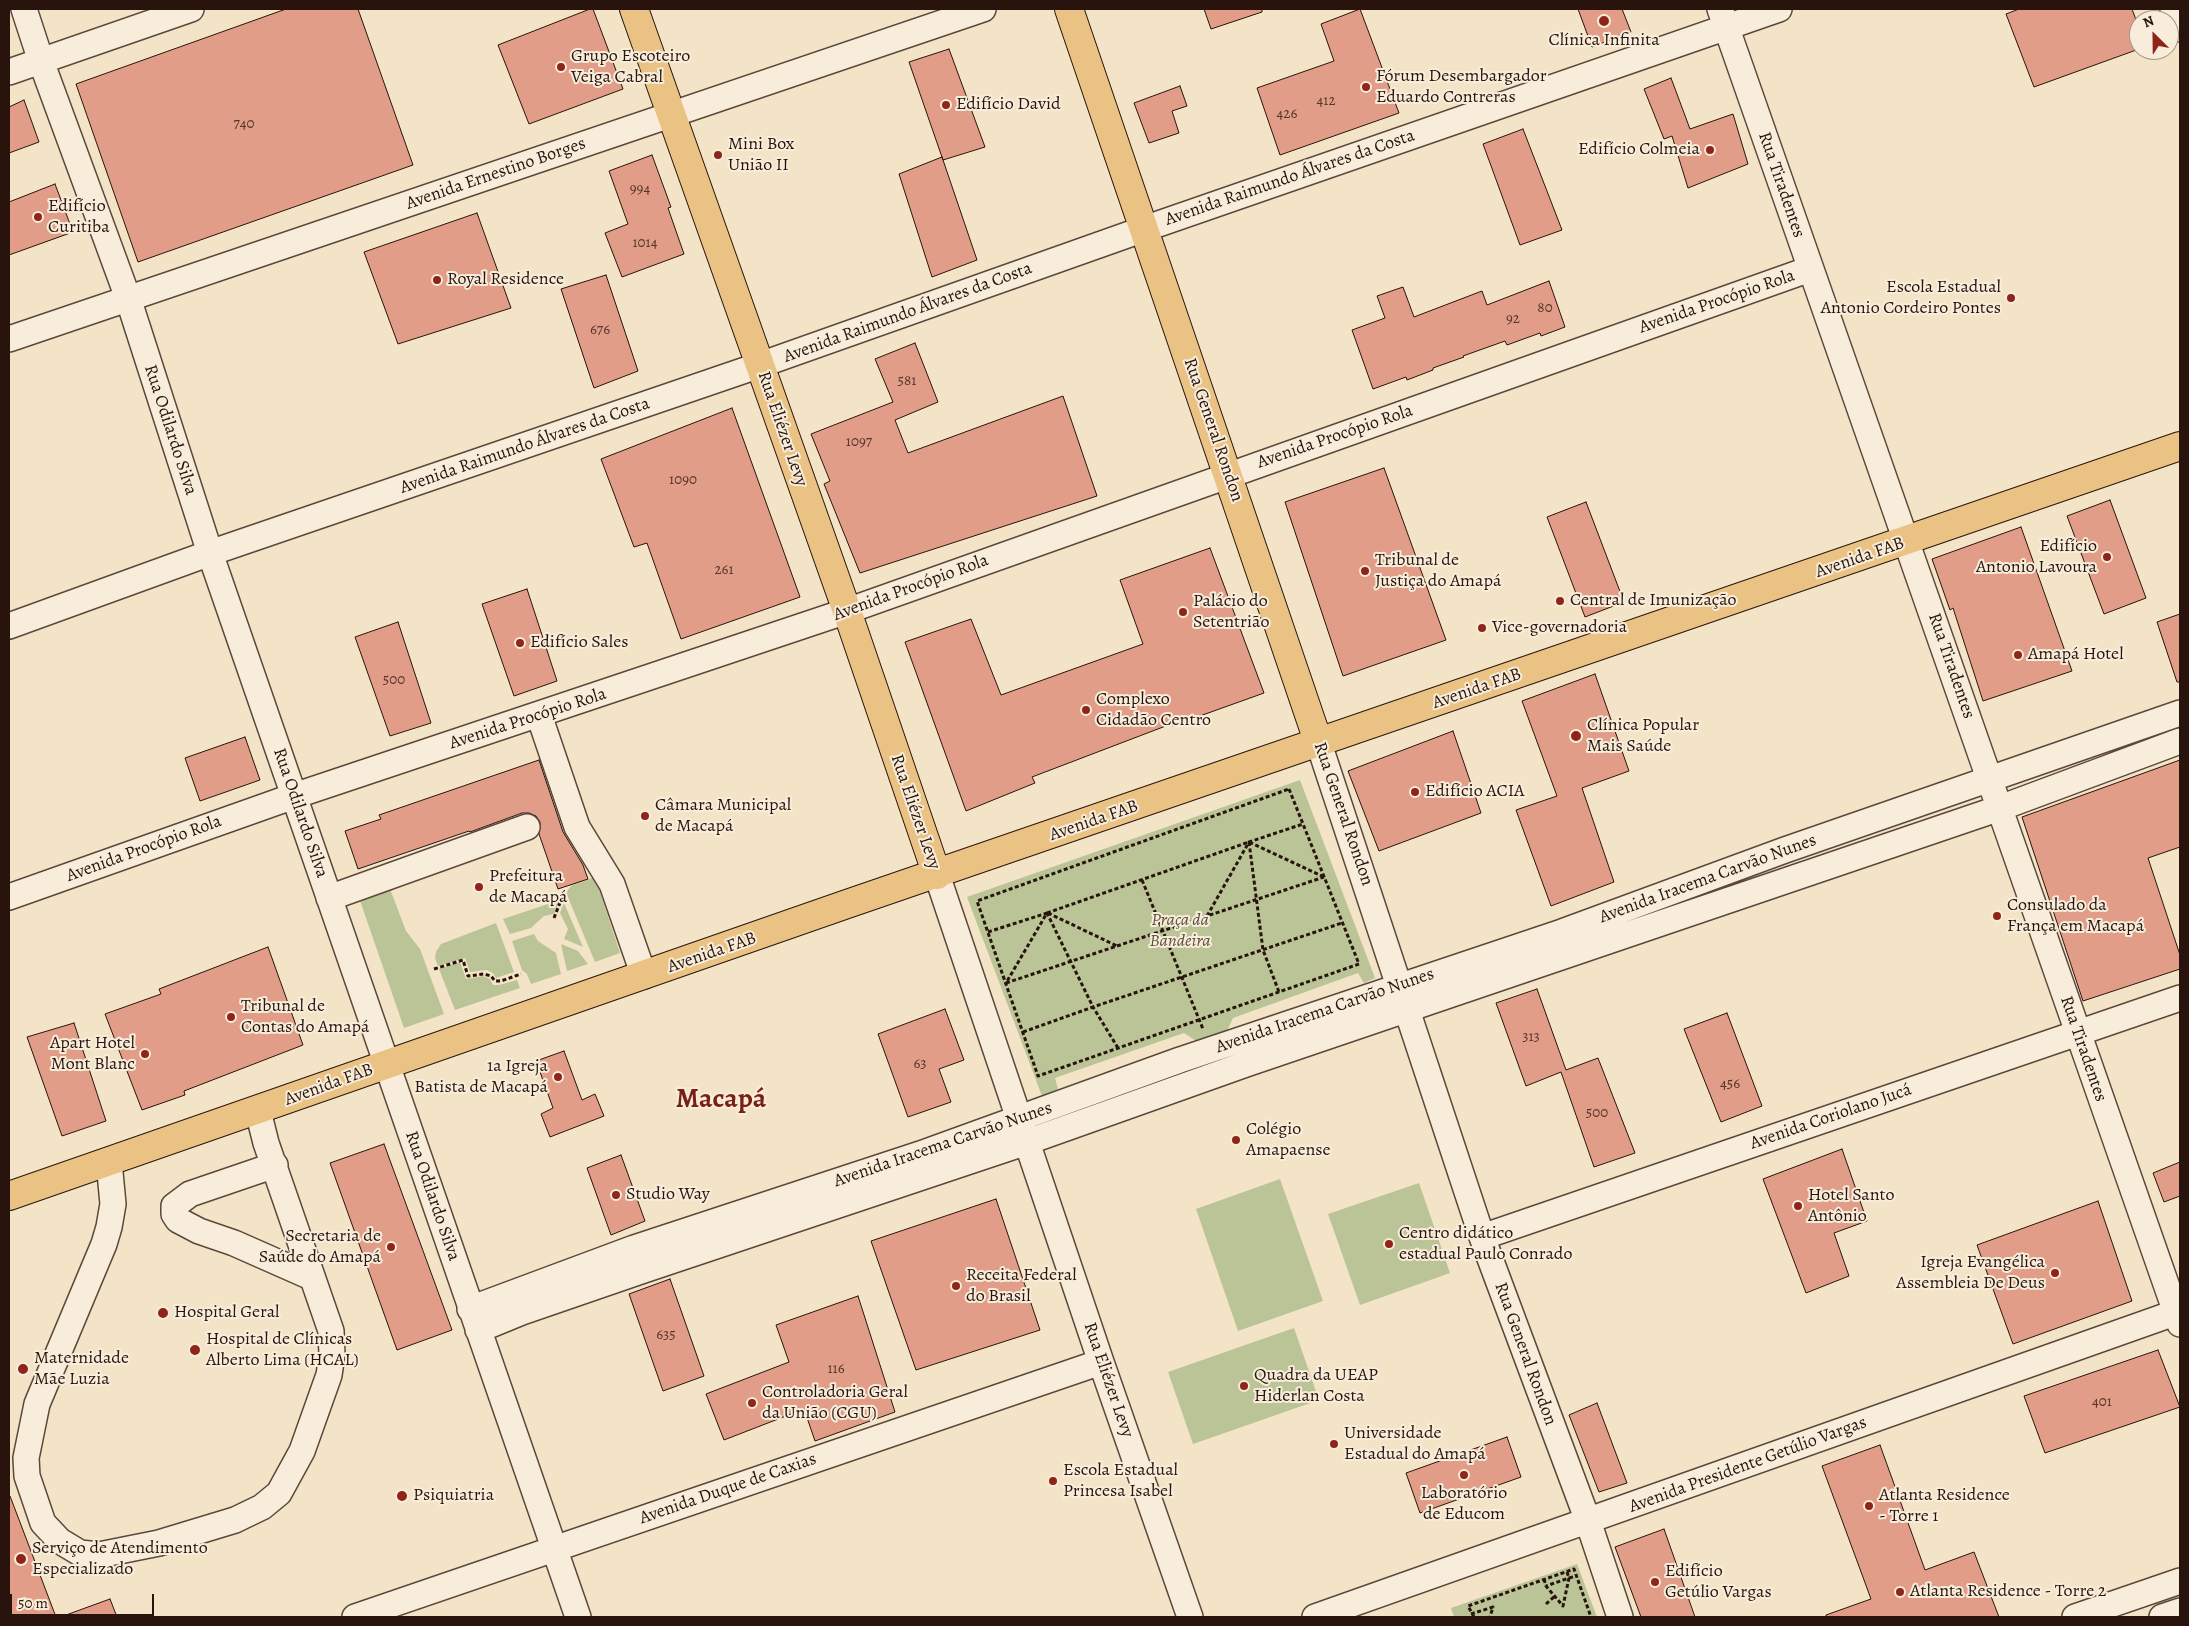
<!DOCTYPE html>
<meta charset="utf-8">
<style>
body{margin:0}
#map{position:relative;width:2189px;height:1626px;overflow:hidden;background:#f4e4c7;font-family:Alegreya,serif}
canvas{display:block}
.frame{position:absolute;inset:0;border:10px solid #28140c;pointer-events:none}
.north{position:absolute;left:2129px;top:10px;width:50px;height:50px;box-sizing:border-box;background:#f8eddb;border:1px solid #a59688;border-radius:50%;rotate:337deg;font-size:14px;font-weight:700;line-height:20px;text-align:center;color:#28140c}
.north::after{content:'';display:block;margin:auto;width:18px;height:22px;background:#8f2418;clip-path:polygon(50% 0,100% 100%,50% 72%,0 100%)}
.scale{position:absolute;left:10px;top:1594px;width:144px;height:22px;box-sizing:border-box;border:2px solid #28140c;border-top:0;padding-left:6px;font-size:15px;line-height:18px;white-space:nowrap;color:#28140c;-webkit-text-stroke:4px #f8eddb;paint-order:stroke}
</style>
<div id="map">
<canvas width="2189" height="1626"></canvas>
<div class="frame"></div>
<div class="north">N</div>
<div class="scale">50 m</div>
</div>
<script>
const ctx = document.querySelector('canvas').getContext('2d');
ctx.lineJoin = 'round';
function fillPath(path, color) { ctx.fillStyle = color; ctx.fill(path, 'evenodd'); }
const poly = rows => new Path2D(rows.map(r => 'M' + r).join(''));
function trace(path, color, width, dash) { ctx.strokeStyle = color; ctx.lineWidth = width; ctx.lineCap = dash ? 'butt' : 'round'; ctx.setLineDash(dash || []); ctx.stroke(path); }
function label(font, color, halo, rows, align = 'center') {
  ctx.font = font + ' Alegreya,serif'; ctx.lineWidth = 4; ctx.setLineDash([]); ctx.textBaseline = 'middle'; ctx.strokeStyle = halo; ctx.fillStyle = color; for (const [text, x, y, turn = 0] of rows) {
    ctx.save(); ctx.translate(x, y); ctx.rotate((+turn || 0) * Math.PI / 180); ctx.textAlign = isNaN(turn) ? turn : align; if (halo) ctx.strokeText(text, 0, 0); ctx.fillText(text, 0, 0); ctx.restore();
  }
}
fillPath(poly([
 [1300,780,1375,978,1364,983,1358,973,1233,1018,1227,1031,1196,1041,1184,1033,1055,1078,1058,1089,1042,1096,967,897],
 [595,877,620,953,595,962,567,895,567,891,572,885],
 [387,881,406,931,420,949,444,1014,404,1028,357,892],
 [560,900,554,914,544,916,531,928,510,934,503,919],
 [564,903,583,947,564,939,568,929,560,913],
 [496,923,514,972,496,978,493,973,487,970,470,972,465,958,438,966,435,958,436,952,441,944],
 [534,934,538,941,556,953,561,974,531,984,527,974,522,970,512,941],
 [561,944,578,951,588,964,567,971],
 [460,962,466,979,483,976,490,979,493,985,499,985,517,980,520,988,455,1010,439,969],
 [1280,1179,1323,1301,1238,1331,1196,1209],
 [1419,1183,1450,1273,1360,1305,1328,1214],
 [1294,1328,1319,1400,1193,1444,1168,1372],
 [1577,1564,1597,1617,1454,1617,1451,1608]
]), '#bac497');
const building = poly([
 [286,9,358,9,413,165,138,262,76,84,286,9],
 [590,9,593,9,623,89,529,124,498,45,590,9],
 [1204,9,1262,9,1262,12,1211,29,1204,9],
 [1360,9,1399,113,1280,155,1257,88,1334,61,1321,24,1360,9],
 [1578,9,1622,9,1631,32,1592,47,1578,9],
 [2019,9,2132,9,2139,28,2139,49,2034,87,2006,14,2019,9],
 [949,49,985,147,943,160,909,62,949,49],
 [1671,78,1690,129,1733,114,1748,164,1688,188,1672,136,1664,139,1644,89,1671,78],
 [1180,86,1187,106,1172,111,1179,133,1149,143,1134,103,1180,86],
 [24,100,39,142,9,153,9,107,24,100],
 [1523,129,1562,230,1520,245,1483,144,1523,129],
 [652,155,671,207,668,208,684,254,622,277,605,233,628,224,609,171,652,155],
 [942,157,977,260,932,277,899,174,942,157],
 [55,184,73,232,9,255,9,202,55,184],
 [477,213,511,308,398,344,364,252,477,213],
 [606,275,638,371,594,388,561,289,606,275],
 [1549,281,1565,327,1541,336,1540,333,1507,345,1505,341,1463,356,1464,357,1433,368,1433,370,1407,380,1406,377,1373,389,1352,330,1385,318,1377,296,1403,287,1414,317,1482,291,1487,305,1549,281],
 [915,343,938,402,895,420,908,453,1063,396,1097,496,860,573,824,484,830,481,811,434,893,402,875,359,915,343],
 [732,408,800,597,681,639,647,543,634,547,601,459,732,408],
 [1384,468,1446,640,1343,676,1285,502,1384,468],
 [2110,500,2146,598,2104,614,2067,516,2110,500],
 [1586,502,1624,602,1585,617,1547,517,1586,502],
 [2021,527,2072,671,1983,701,1953,608,1950,610,1932,559,2021,527],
 [1210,548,1264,693,1172,726,1171,724,1032,777,1035,783,966,811,905,642,971,619,1001,695,1143,644,1120,580,1210,548],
 [527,589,557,681,514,696,482,604,527,589],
 [2180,614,2180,682,2177,682,2157,622,2180,614],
 [398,622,431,723,390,736,355,637,398,622],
 [1595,674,1629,771,1582,788,1614,882,1551,906,1516,810,1557,796,1522,701,1595,674],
 [1453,731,1481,813,1379,851,1348,771,1453,731],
 [245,737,260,780,200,801,185,758,245,737],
 [539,760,563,832,583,865,588,879,558,889,539,834,540,822,536,816,529,813,522,813,470,832,469,831,358,869,345,831,381,819,379,815,539,760],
 [2180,760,2180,847,2148,858,2180,955,2180,969,2083,1001,2022,817,2180,760],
 [268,947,303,1045,184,1091,185,1095,142,1110,105,1014,161,994,159,989,268,947],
 [1537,989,1566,1070,1598,1058,1635,1153,1594,1167,1561,1072,1526,1086,1496,1003,1537,989],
 [945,1009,964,1060,939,1069,951,1102,908,1117,878,1034,945,1009],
 [1727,1013,1762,1106,1721,1122,1684,1029,1727,1013],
 [74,1023,106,1121,62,1136,27,1037,74,1023],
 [564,1051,582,1100,595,1094,604,1116,550,1137,541,1114,553,1108,536,1061,564,1051],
 [384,1144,452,1330,397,1350,330,1163,384,1144],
 [1842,1149,1867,1221,1834,1233,1849,1276,1806,1293,1763,1179,1842,1149],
 [621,1155,645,1221,611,1235,587,1168,621,1155],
 [2180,1162,2180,1196,2164,1202,2153,1173,2180,1162],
 [996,1199,1040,1330,916,1370,871,1241,996,1199],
 [2098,1201,2132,1301,2013,1344,1977,1245,2098,1201],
 [670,1279,704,1376,663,1391,629,1294,670,1279],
 [858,1296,895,1412,815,1441,804,1409,724,1440,706,1394,789,1362,776,1325,858,1296],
 [2158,1350,2180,1407,2045,1453,2024,1396,2158,1350],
 [1597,1403,1627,1483,1599,1492,1569,1415,1597,1403],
 [1507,1437,1521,1477,1420,1513,1406,1473,1507,1437],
 [1880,1445,1925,1570,1974,1552,1999,1617,1826,1617,1826,1615,1871,1599,1822,1466,1880,1445],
 [9,1496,10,1496,56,1617,9,1617,9,1496],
 [1664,1529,1695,1617,1641,1617,1615,1547,1664,1529],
 [110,1599,117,1617,67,1617,66,1615,110,1599]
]);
fillPath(building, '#e19d87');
trace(building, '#28140c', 1);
const minor = poly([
 [24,9,41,61,128,298,210,553,578,1617],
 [1720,9,2180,1324],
 [2173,9,2180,29],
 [9,72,191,9],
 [9,339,983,9],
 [9,626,210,553,760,365,1144,229,1779,9],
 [539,715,577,827,612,884,644,976],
 [1319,744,1482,1237,1588,1521,1620,1617],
 [937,875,1101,1362,1190,1617],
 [9,897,294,796,847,611,1810,269],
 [329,898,527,827],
 [109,1162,113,1204,109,1227,104,1244,37,1404,26,1458,27,1476,43,1523,60,1541,80,1553,99,1555,159,1543,235,1520,262,1507,279,1493,302,1451,329,1375,332,1355,331,1331,266,1143,258,1111],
 [275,1165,190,1194,174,1206,174,1214,178,1220,199,1231,234,1243,311,1277],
 [1482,1237,2180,998],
 [470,1309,634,1248,926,1152,1180,1060,1562,932,1785,850,2180,713],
 [478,1330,522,1312,644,1270,1027,1142,1246,1064,2000,808,2180,741],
 [355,1617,1101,1362],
 [1315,1617,2180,1311],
 [2075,1617,2180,1581],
 [2162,1617,2180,1611]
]);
const major = poly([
 [634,9,847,611,937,875],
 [1069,9,1319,744],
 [9,1196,847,904,2180,446]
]);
trace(minor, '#5b483b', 28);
trace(major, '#28140c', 30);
trace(poly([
 [1289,789,1359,964,1038,1076,977,901,1289,789],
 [1249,842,1263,950,1279,992],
 [1142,880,1203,1029],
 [1047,913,1249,842,1324,877],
 [1048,913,1117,946],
 [1207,916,1249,842,1303,824],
 [554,918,563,895],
 [988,932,1047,913,1006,983],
 [434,969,463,960,468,976,484,974,491,976,495,981,501,981,521,974],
 [1006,983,1324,877],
 [1023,1032,1093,1007,1047,913],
 [1118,1048,1093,1007,1342,923],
 [1567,1572,1569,1578,1576,1576],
 [1544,1579,1546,1586,1563,1606,1569,1578,1546,1586],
 [1546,1604,1555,1596],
 [1471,1614,1493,1607,1490,1617],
 [1474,1617,1468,1606,1574,1569,1591,1617]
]), '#28140c', 3, [4, 2.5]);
trace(minor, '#f8eddb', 25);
trace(major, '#eac284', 28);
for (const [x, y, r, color] of [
 [1604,21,6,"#8f2418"],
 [561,67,5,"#8f2418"],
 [1366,87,5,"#8f2418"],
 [946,105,5,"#8f2418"],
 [1710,150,5,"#8f2418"],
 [718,155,5,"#8f2418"],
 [38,217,5,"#8f2418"],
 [437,280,5,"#8f2418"],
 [2011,298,5,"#8f2418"],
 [2107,557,5,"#8f2418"],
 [1365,571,5,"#8f2418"],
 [1560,601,5,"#8f2418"],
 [1183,612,5,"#8f2418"],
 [1482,628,5,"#8f2418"],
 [520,643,5,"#8f2418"],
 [2018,655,5,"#8f2418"],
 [1086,710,5,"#8f2418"],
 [1576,736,6,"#8f2418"],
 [1415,792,5,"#8f2418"],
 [645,816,5,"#8f2418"],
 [479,887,5,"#8f2418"],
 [1997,916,5,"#8f2418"],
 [231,1017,5,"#8f2418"],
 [145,1054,5,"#8f2418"],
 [558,1077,5,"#8f2418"],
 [1236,1140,5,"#8f2418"],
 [616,1195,5,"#8f2418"],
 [1798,1206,5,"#8f2418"],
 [1389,1244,5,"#8f2418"],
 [391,1247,5,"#8f2418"],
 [2055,1273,5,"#8f2418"],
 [956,1286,5,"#8f2418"],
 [163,1313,6,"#8f2418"],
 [195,1350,6,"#8f2418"],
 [23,1369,6,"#8f2418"],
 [1244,1386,5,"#8f2418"],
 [752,1403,5,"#8f2418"],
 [1334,1444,5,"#8f2418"],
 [1464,1475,5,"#8f2418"],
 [1053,1481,5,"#8f2418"],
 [402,1496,6,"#8f2418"],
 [1869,1506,5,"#8f2418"],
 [21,1559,6,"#8f2418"],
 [1655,1582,5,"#8f2418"],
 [1900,1592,5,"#8f2418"]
]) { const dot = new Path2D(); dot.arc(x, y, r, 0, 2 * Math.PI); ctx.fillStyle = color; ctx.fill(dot); trace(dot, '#f8eddb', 2); }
label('15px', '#56362b', null, [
 ["412",1326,101],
 ["426",1287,114],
 ["740",244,124],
 ["994",640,189],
 ["1014",645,243],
 ["80",1545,308],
 ["92",1513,319],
 ["676",600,330],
 ["581",907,381],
 ["1097",859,442],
 ["1090",683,480],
 ["261",724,570],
 ["500",394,680],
 ["313",1531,1037],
 ["63",920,1064],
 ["456",1730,1084],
 ["500",1597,1113],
 ["635",666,1335],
 ["116",836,1369],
 ["401",2102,1402]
]);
label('18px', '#28140c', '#f8eddb', [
 ["Clínica Infinita",1604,41,"center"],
 ["Grupo Escoteiro",571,57],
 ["Veiga Cabral",571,78],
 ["Fórum Desembargador",1376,77],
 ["Eduardo Contreras",1376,98],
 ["Edifício David",956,105],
 ["Mini Box",728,145],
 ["União II",728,166],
 ["Edifício Colmeia",1700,150,"right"],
 ["Edifício",48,207],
 ["Curitiba",48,228],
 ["Royal Residence",447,280],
 ["Escola Estadual",2001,288,"right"],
 ["Antonio Cordeiro Pontes",2001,309,"right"],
 ["Edifício",2097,547,"right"],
 ["Antonio Lavoura",2097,568,"right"],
 ["Tribunal de",1375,561],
 ["Justiça do Amapá",1375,582],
 ["Central de Imunização",1570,601],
 ["Palácio do",1193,602],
 ["Setentrião",1193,623],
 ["Vice-governadoria",1492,628],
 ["Edifício Sales",530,643],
 ["Amapá Hotel",2028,655],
 ["Complexo",1096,700],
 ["Cidadão Centro",1096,721],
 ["Clínica Popular",1587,726],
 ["Mais Saúde",1587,747],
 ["Edifício ACIA",1425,792],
 ["Câmara Municipal",655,806],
 ["de Macapá",655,827],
 ["Prefeitura",489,877],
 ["de Macapá",489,898],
 ["Consulado da",2007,906],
 ["França em Macapá",2007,927],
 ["Tribunal de",241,1007],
 ["Contas do Amapá",241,1028],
 ["Apart Hotel",135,1044,"right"],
 ["Mont Blanc",135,1065,"right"],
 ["1a Igreja",548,1067,"right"],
 ["Batista de Macapá",548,1088,"right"],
 ["Colégio",1246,1130],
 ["Amapaense",1246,1151],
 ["Studio Way",626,1195],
 ["Hotel Santo",1808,1196],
 ["Antônio",1808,1217],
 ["Centro didático",1399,1234],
 ["estadual Paulo Conrado",1399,1255],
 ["Secretaria de",381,1237,"right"],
 ["Saúde do Amapá",381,1258,"right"],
 ["Igreja Evangélica",2045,1263,"right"],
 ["Assembleia De Deus",2045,1284,"right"],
 ["Receita Federal",966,1276],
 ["do Brasil",966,1297],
 ["Hospital Geral",174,1313],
 ["Hospital de Clínicas",206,1340],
 ["Alberto Lima (HCAL)",206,1361],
 ["Maternidade",34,1359],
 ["Mãe Luzia",34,1380],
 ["Quadra da UEAP",1254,1376],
 ["Hiderlan Costa",1254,1397],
 ["Controladoria Geral",762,1393],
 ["da União (CGU)",762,1414],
 ["Universidade",1344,1434],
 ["Estadual do Amapá",1344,1455],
 ["Escola Estadual",1063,1471],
 ["Princesa Isabel",1063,1492],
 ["Laboratório",1464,1494,"center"],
 ["de Educom",1464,1515,"center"],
 ["Psiquiatria",413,1496],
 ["Atlanta Residence",1879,1496],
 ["- Torre 1",1879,1517],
 ["Serviço de Atendimento",32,1549],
 ["Especializado",32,1570],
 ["Edifício",1665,1572],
 ["Getúlio Vargas",1665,1593],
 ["Atlanta Residence - Torre 2",1910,1592]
], 'left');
label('18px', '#28140c', '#f8eddb', [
 ["Avenida Ernestino Borges",496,174,-19],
 ["Avenida Raimundo Álvares da Costa",1290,178,-19],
 ["Rua Tiradentes",1781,185,71],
 ["Avenida Procópio Rola",1717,302,-19],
 ["Avenida Raimundo Álvares da Costa",908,313,-20],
 ["Rua Eliézer Levy",782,429,71],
 ["Rua Odilardo Silva",170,430,72],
 ["Rua General Rondon",1213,430,71],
 ["Avenida Procópio Rola",1335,437,-19],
 ["Avenida Raimundo Álvares da Costa",525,446,-19],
 ["Avenida FAB",1860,558,-19],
 ["Avenida Procópio Rola",911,588,-20],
 ["Rua Tiradentes",1951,666,71],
 ["Avenida FAB",1477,689,-19],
 ["Avenida Procópio Rola",528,719,-18],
 ["Rua Eliézer Levy",915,812,71],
 ["Rua Odilardo Silva",300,813,71],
 ["Rua General Rondon",1343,814,71],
 ["Avenida FAB",1094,821,-19],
 ["Avenida Procópio Rola",144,849,-20],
 ["Avenida Iracema Carvão Nunes",1708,879,-20],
 ["Avenida FAB",712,953,-19],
 ["Avenida Iracema Carvão Nunes",1325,1011,-19],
 ["Rua Tiradentes",2083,1049,71],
 ["Avenida FAB",329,1085,-20],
 ["Avenida Coriolano Jucá",1831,1117,-19],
 ["Avenida Iracema Carvão Nunes",943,1145,-19],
 ["Rua Odilardo Silva",432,1196,71],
 ["Rua General Rondon",1525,1354,70],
 ["Rua Eliézer Levy",1108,1380,71],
 ["Avenida Presidente Getúlio Vargas",1748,1465,-20],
 ["Avenida Duque de Caxias",728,1489,-19]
]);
label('italic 18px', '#5b523d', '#f8eddb', [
 ["Praça da",1180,921],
 ["Bandeira",1180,942]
]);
label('bold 28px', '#7a1f14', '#f8eddb', [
 ["Macapá",721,1100]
]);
</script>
